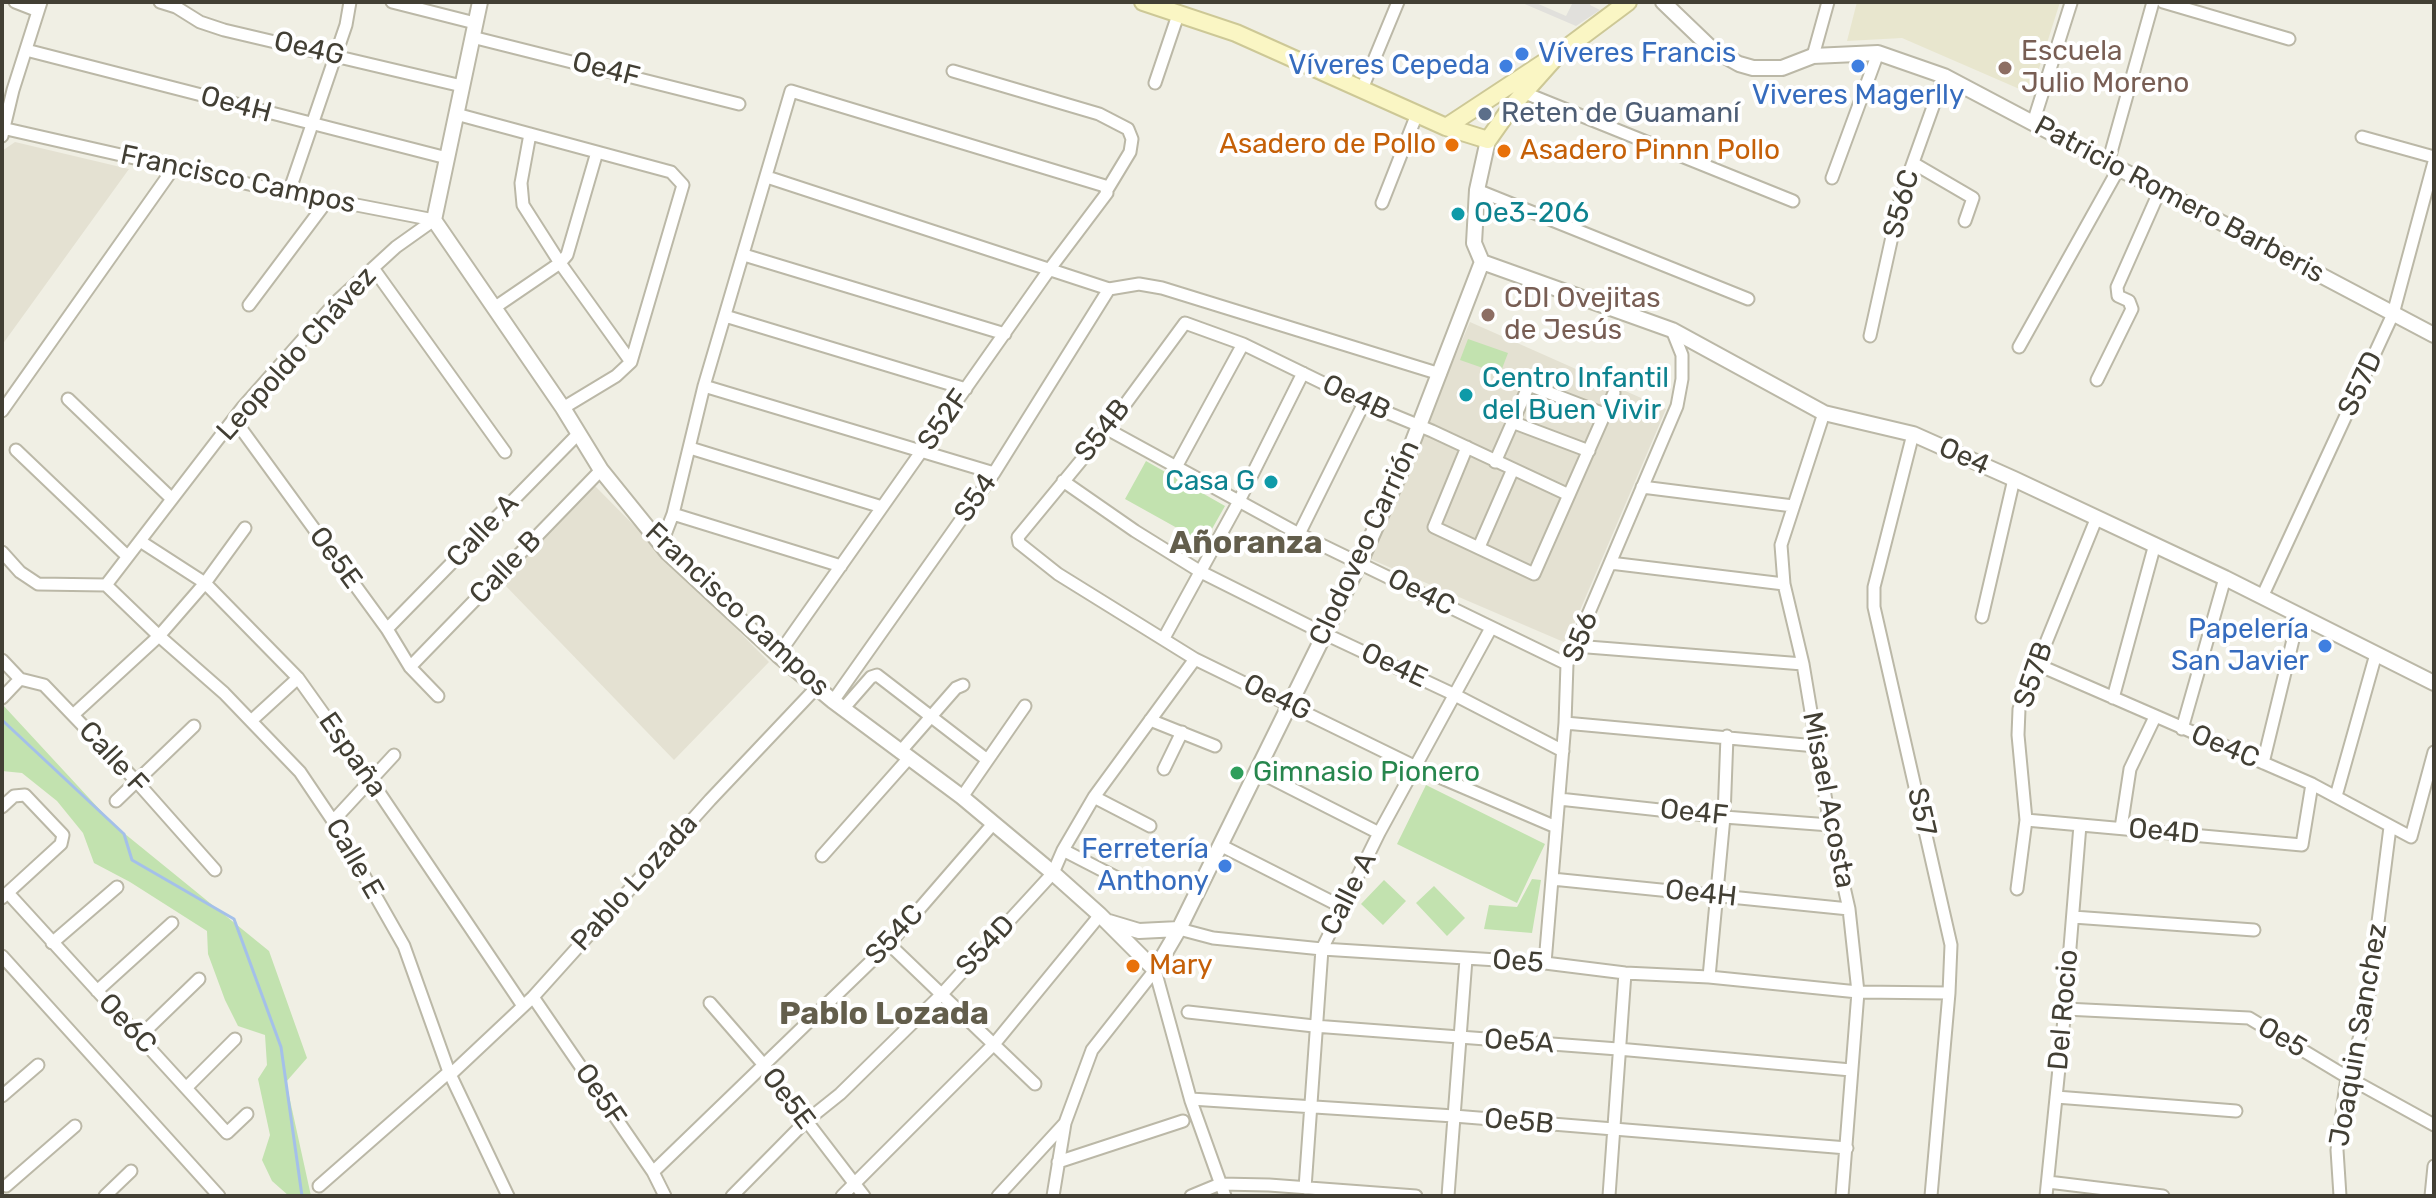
<!DOCTYPE html>
<meta charset="utf-8">
<style>
body{margin:0}
#map{position:relative;width:2436px;height:1198px;overflow:hidden;background:#f0efe4;font-family:Rubik,sans-serif}
canvas{display:block}
.frame{position:absolute;inset:0;border:4px solid #423f34;pointer-events:none}
</style>
<div id="map">
<canvas width="2436" height="1198"></canvas>
<div class="frame"></div>
</div>
<script>
const ctx = document.querySelector('canvas').getContext('2d');
ctx.lineJoin = 'round';
function fillPath(path, color) { ctx.fillStyle = color; ctx.fill(path, 'evenodd'); }
const poly = rows => new Path2D(rows.map(r => 'M' + r).join(''));
function trace(path, color, width, dash) { ctx.strokeStyle = color; ctx.lineWidth = width; ctx.lineCap = dash ? 'butt' : 'round'; ctx.setLineDash(dash || []); ctx.stroke(path); }
function label(font, color, halo, rows, align = 'center') {
  ctx.font = font + ' Rubik,sans-serif'; ctx.lineWidth = 8; ctx.setLineDash([]); ctx.textBaseline = 'middle'; ctx.strokeStyle = halo; ctx.fillStyle = color; for (const [text, x, y, turn = 0] of rows) {
    ctx.save(); ctx.translate(x, y); ctx.rotate((+turn || 0) * Math.PI / 180); ctx.textAlign = isNaN(turn) ? turn : align; if (halo) ctx.strokeText(text, 0, 0); ctx.fillText(text, 0, 0); ctx.restore();
  }
}
fillPath(poly([
 [15,142,129,169,2,345,2,151],
 [1470,322,1666,409,1566,643,1368,558],
 [595,486,769,662,674,760,502,582]
]), '#e4e1d2');
fillPath(poly([
 [1857,2,2060,2,2031,94,1902,38,1847,41]
]), '#e8e6ce');
fillPath(poly([
 [1468,339,1508,353,1500,374,1460,360],
 [1146,461,1225,506,1204,543,1125,499],
 [2,704,114,825,269,951,307,1058,286,1082,311,1196,289,1196,272,1181,262,1160,270,1135,258,1079,267,1065,265,1035,238,1026,225,1000,208,954,207,931,130,882,94,863,83,833,57,801,22,773,2,771],
 [1426,785,1545,844,1517,903,1397,844],
 [1532,879,1541,880,1532,933,1484,929,1489,905,1517,907],
 [1384,880,1406,901,1383,925,1361,904],
 [1434,886,1465,918,1447,936,1416,903]
]), '#c2e2af');
fillPath(poly([
 [1520,2,1534,2,1566,16,1573,2,1591,2,1590,5,1600,10,1576,26]
]), '#e1e0dc');
trace(poly([
 [2,720,124,834,132,860,234,919,281,1047,302,1196]
]), '#a4c0e9', 3);
const minor = poly([
 [15,2,38,11],
 [160,2,176,7,200,22,224,30,462,86],
 [392,2,475,23],
 [2163,2,2289,39],
 [472,37,739,104],
 [26,50,447,158],
 [1813,56,1828,2],
 [953,71,1099,114,1128,129,1132,139,1130,152,1107,190],
 [1155,83,1179,12],
 [1362,89,1398,2],
 [1525,93,1793,201],
 [456,114,671,172,683,185,631,362,616,376,563,408],
 [2033,123,2071,3],
 [2,128,253,185,434,220],
 [530,134,521,183,523,205,560,263,631,362],
 [2,136,13,90,41,2],
 [2362,137,2434,157],
 [1913,163,1973,198,1965,221],
 [2108,163,2153,2],
 [767,177,1109,289,1139,284,1162,288,1440,374],
 [1832,178,1878,53],
 [1477,190,1748,299],
 [289,192,346,25,350,2],
 [1382,203,1417,114],
 [744,255,1005,334],
 [373,268,505,452],
 [249,305,327,201],
 [494,308,560,263,567,255,597,152],
 [725,316,966,389],
 [1870,336,1901,196,1944,76],
 [2019,347,2119,168],
 [2097,380,2132,309,2129,301,2118,296,2117,287,2160,190],
 [704,386,994,473],
 [68,399,172,499],
 [2,411,175,166],
 [1824,413,1781,545,1784,584,1803,664,1830,825,1849,909,1858,992,1842,1196],
 [234,419,387,629,410,667,438,696],
 [1512,422,1589,451],
 [1107,429,1299,534,1567,664],
 [1913,434,1874,587,1874,607,1951,945,1949,993,1931,1196],
 [1467,447,1434,527,1534,574,1614,393],
 [690,448,882,507],
 [16,450,127,556],
 [1495,462,1529,385,1604,414],
 [1176,467,1243,344],
 [1063,481,1135,531,1201,572,1323,633,1453,694,1563,751],
 [1642,487,1793,506],
 [673,514,841,566],
 [1299,534,1364,403],
 [140,541,205,583,298,678,370,779,523,1006],
 [661,545,673,514,704,386,791,91,1105,186,1107,193,1049,270,778,655],
 [1479,547,1513,469],
 [2,552,20,572,38,584,106,585],
 [1610,563,1784,584],
 [106,585,159,636,224,693,300,772,333,821,404,946,449,1072,508,1196],
 [106,585,242,408,336,302,396,247,434,220],
 [2262,597,2393,314,2434,162],
 [1982,617,2014,479],
 [387,629,579,433],
 [1164,638,1238,503,1303,373],
 [1575,646,1803,664],
 [2,660,20,679,44,685,137,782,215,870],
 [2036,664,2312,784,2411,837,2434,752],
 [410,667,601,470],
 [2,698,20,679],
 [2113,698,2155,544],
 [833,701,994,473,1109,289],
 [843,709,871,677,877,675,986,759],
 [73,715,159,636,205,583,245,528],
 [1150,720,1215,746],
 [251,721,298,678],
 [1565,723,1816,746],
 [2182,729,2225,578],
 [900,752,956,688,963,685],
 [2263,763,2299,615],
 [1164,769,1182,732],
 [1257,771,1379,833],
 [2336,796,2376,654],
 [962,797,1025,706],
 [1094,797,1150,826],
 [1559,799,1724,817,1830,825],
 [116,801,194,726],
 [2,807,14,796,25,795,63,835,61,844,2,898],
 [2026,820,2302,845,2312,784],
 [333,821,394,755],
 [1556,827,1416,767,1195,659,1058,574,1019,543,1018,537,1107,429,1185,323,1243,344,1364,403,1432,431,1569,495],
 [2121,828,2130,769,2155,717],
 [1220,845,1342,907],
 [1063,850,1127,883],
 [822,856,908,759],
 [1552,879,1849,909],
 [2017,889,2026,820,2018,735,2019,709,2097,517],
 [8,893,227,1133,247,1114],
 [2073,917,2254,930],
 [1179,929,1213,938,1322,949,1545,963,1625,973,1709,977,1858,992,1949,993],
 [52,943,117,887],
 [889,944,1035,1084],
 [2,956,219,1196],
 [1545,963,1565,723,1567,664,1677,406,1682,379,1682,355,1672,330],
 [1155,970,1191,1101,1225,1196],
 [1709,977,1724,817,1727,736],
 [97,991,172,923],
 [533,997,653,1172,665,1196],
 [710,1003,763,1064,864,1196],
 [2065,1009,2249,1018,2347,1077,2434,1125],
 [1188,1012,1314,1026,1618,1049,1851,1070],
 [139,1037,199,979],
 [450,1075,533,997,710,800,816,688],
 [186,1088,235,1039],
 [2,1096,38,1065],
 [2056,1097,2236,1111],
 [1191,1099,1454,1116,1847,1148],
 [1058,1162,1183,1121],
 [653,1172,889,944,992,825],
 [2048,1182,2163,1196],
 [6,1186,75,1126],
 [319,1186,449,1072],
 [1305,1188,1322,949,1379,833,1491,628],
 [105,1196,131,1171],
 [732,1196,805,1122,840,1094,941,995,1053,873,1063,850,1094,797,1195,659],
 [842,1196,995,1043,1100,915],
 [998,1196,1065,1123],
 [1053,1196,1065,1123,1092,1050,1155,970],
 [1191,1196,1220,1184,1269,1185,1416,1196],
 [1448,1196,1466,959],
 [1609,1196,1625,973],
 [2046,1196,2065,1009,2080,825],
 [2340,1196,2337,1150,2347,1077,2366,1017,2390,827],
 [2431,1196,2434,1166]
]);
const tertiary = poly([
 [480,2,434,220,563,408,601,470,668,553,778,655,833,701,962,797,1053,873,1100,915,1155,970,1179,929,1360,562,1405,462,1482,262,1474,243,1477,190,1488,140],
 [1663,2,1712,49,1739,64,1753,68,1782,68,1813,56,1878,53,1944,76,2434,335],
 [1482,262,1672,330,1824,413,1913,434,2014,479,2225,578,2434,683],
 [1109,922,1139,931,1179,929]
]);
const secondary = poly([
 [1143,2,1236,33,1446,127,1488,140,1512,106,1561,51],
 [1446,127,1569,46,1628,2]
]);
trace(minor, '#bbb8a7', 15);
trace(tertiary, '#bbb8a7', 18);
trace(secondary, '#cdc896', 20);
trace(minor, '#fff', 11);
trace(tertiary, '#fff', 14);
trace(secondary, '#faf6c4', 16);
for (const [x, y, r, color] of [
 [1522,54,8,"#3f7fe0"],
 [1506,66,8,"#3f7fe0"],
 [1858,66,8,"#3f7fe0"],
 [2005,68,8,"#8d6e63"],
 [1485,114,8,"#5c6f8a"],
 [1452,145,8,"#e8710a"],
 [1504,151,8,"#e8710a"],
 [1458,214,8,"#0f9aa8"],
 [1488,315,8,"#8d6e63"],
 [1466,395,8,"#0f9aa8"],
 [1271,482,8,"#0f9aa8"],
 [2325,646,8,"#3f7fe0"],
 [1237,773,8,"#2e9e5b"],
 [1225,866,8,"#3f7fe0"],
 [1133,966,8,"#e8710a"]
]) { const dot = new Path2D(); dot.arc(x, y, r, 0, 2 * Math.PI); ctx.fillStyle = color; ctx.fill(dot); trace(dot, '#fff', 3); }
label('28px', '#423f34', '#fff', [
 ["Oe4G",309,49,13],
 ["Oe4F",606,70,14],
 ["Oe4H",236,105,15],
 ["Francisco Campos",238,180,12],
 ["Patricio Romero Barberis",2179,200,28],
 ["S56C",1902,204,-75],
 ["Leopoldo Chávez",297,354,-48],
 ["S57D",2361,384,-65],
 ["Oe4B",1356,398,25],
 ["S52F",944,420,-55],
 ["S54B",1103,431,-52],
 ["Oe4",1964,457,24],
 ["S54",976,498,-55],
 ["Calle A",483,531,-46],
 ["Clodoveo Carrión",1365,543,-65],
 ["Oe5E",335,558,54],
 ["Calle B",506,568,-46],
 ["Oe4C",1421,593,27],
 ["Francisco Campos",737,610,43],
 ["S56",1581,637,-69],
 ["Oe4E",1394,666,25],
 ["S57B",2034,675,-71],
 ["Oe4G",1277,698,26],
 ["Oe4C",2225,747,23],
 ["España",352,755,55],
 ["Calle F",113,758,47],
 ["Misael Acosta",1828,800,79],
 ["S57",1921,812,77],
 ["Oe4F",1694,813,6],
 ["Oe4D",2164,832,5],
 ["Calle E",354,859,60],
 ["Pablo Lozada",635,883,-48],
 ["Calle A",1349,894,-63],
 ["Oe4H",1701,894,6],
 ["S54C",895,935,-47],
 ["S54D",986,946,-47],
 ["Oe5",1518,962,4],
 ["Del Rocio",2064,1010,-85],
 ["Oe6C",127,1024,47],
 ["Joaquin Sanchez",2359,1035,-80],
 ["Oe5",2282,1038,31],
 ["Oe5A",1519,1042,4],
 ["Oe5F",600,1095,56],
 ["Oe5E",788,1099,53],
 ["Oe5B",1519,1122,5]
]);
label('28px', '#785e54', '#fff', [
 ["Escuela",2021,52],
 ["Julio Moreno",2021,84],
 ["CDI Ovejitas",1504,299],
 ["de Jesús",1504,331]
], 'left');
label('28px', '#366cbe', '#fff', [
 ["Víveres Francis",1538,54,"left"],
 ["Víveres Cepeda",1490,66],
 ["Viveres Magerlly",1858,96,"center"],
 ["Papelería",2309,630],
 ["San Javier",2309,662],
 ["Ferretería",1209,850],
 ["Anthony",1209,882]
], 'right');
label('28px', '#4e5e75', '#fff', [
 ["Reten de Guamaní",1501,114]
], 'left');
label('28px', '#c56008', '#fff', [
 ["Asadero de Pollo",1436,145,"right"],
 ["Asadero Pinnn Pollo",1520,151],
 ["Mary",1149,966]
], 'left');
label('28px', '#0d838f', '#fff', [
 ["Oe3-206",1474,214],
 ["Centro Infantil",1482,379],
 ["del Buen Vivir",1482,411],
 ["Casa G",1255,482,"right"]
], 'left');
label('28px', '#27864d', '#fff', [
 ["Gimnasio Pionero",1253,773]
], 'left');
label('bold 32px', '#635e4c', '#fff', [
 ["Añoranza",1246,544],
 ["Pablo Lozada",884,1015]
]);
</script>
